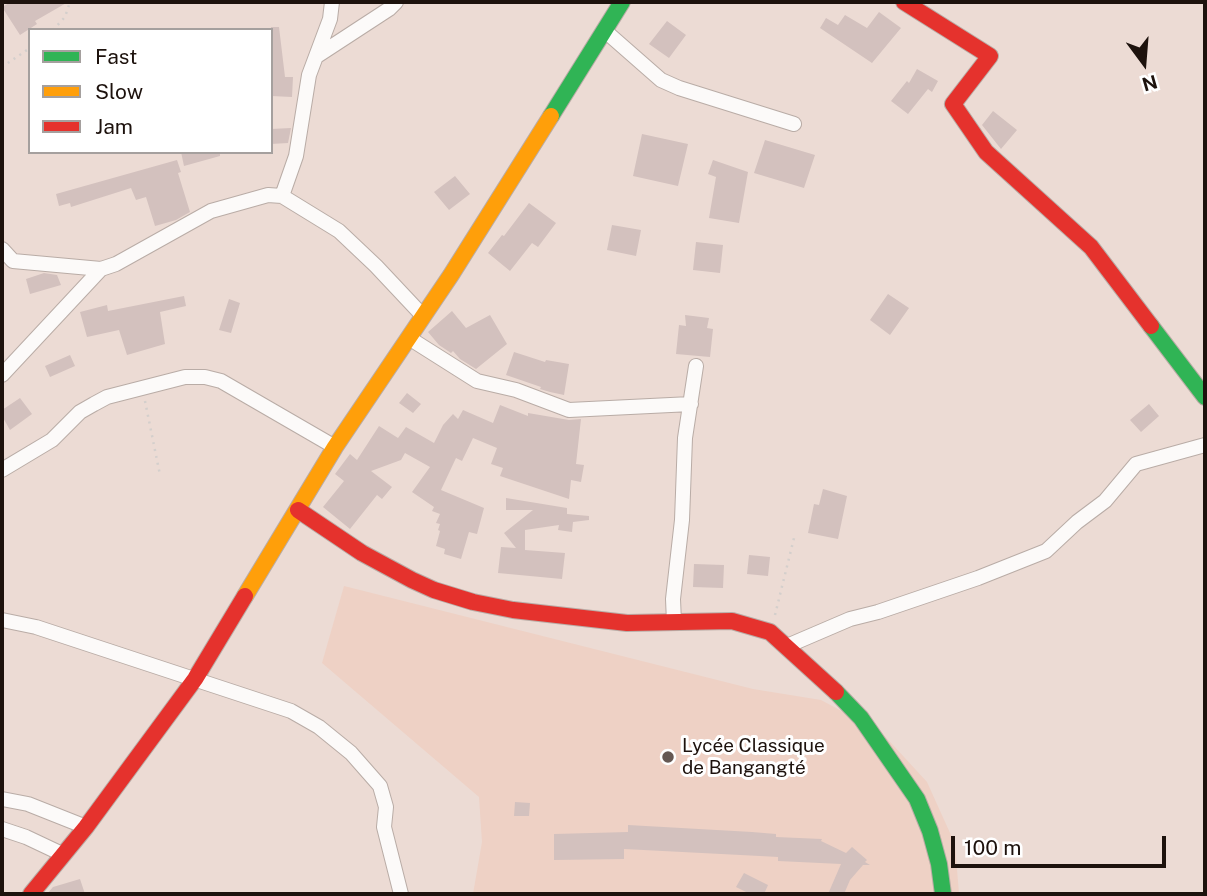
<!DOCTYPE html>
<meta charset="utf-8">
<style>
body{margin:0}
#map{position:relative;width:1207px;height:896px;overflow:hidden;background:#ecdbd4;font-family:"Public Sans",sans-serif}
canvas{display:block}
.frame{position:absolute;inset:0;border:4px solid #1d120d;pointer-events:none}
.legend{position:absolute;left:28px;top:28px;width:245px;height:126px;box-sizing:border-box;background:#fff;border:2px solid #a5a09e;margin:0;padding:9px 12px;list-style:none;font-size:21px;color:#1d120d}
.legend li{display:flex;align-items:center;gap:14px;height:35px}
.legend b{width:35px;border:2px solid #a5a09e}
.north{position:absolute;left:1109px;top:28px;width:70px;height:70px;-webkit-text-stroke:5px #fff;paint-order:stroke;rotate:164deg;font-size:19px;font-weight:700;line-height:28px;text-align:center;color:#1d120d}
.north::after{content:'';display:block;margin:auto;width:24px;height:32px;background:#1d120d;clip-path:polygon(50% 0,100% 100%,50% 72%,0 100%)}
.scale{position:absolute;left:951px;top:836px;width:215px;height:32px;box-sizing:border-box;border:4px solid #1d120d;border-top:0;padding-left:9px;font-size:21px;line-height:24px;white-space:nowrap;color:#1d120d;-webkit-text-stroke:5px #fff;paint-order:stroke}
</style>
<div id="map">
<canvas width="1207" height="896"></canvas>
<div class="frame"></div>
<ul class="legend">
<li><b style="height:9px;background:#30b455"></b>Fast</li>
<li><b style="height:9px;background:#ff9f0a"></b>Slow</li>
<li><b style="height:9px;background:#e5322d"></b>Jam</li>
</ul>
<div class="north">N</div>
<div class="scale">100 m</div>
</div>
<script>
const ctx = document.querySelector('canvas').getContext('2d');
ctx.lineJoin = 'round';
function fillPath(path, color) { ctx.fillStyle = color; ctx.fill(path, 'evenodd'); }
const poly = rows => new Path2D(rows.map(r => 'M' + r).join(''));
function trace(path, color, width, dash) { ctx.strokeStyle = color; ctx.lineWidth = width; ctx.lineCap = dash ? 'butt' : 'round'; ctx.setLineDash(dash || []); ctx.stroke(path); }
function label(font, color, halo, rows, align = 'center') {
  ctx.font = font + ' "Public Sans",sans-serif'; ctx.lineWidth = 6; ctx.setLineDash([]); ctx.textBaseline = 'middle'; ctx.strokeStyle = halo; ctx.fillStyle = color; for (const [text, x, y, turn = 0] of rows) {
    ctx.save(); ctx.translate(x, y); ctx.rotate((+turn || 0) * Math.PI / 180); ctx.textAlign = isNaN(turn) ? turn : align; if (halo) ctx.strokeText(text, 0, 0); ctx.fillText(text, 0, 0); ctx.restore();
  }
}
fillPath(poly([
 [344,586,753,689,821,700,881,732,927,782,955,844,959,894,473,894,482,842,479,797,322,663]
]), '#eed1c5');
fillPath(poly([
 [11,2,68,2,35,21,37,24,20,35,2,7],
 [879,12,901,28,872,63,820,28,826,18,838,25,845,15,867,28],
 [667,21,686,35,669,58,649,44],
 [271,27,279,27,285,77,293,77,292,97,271,96],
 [917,69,938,81,932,92,928,89,908,114,891,101,907,81,909,83],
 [993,111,1017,130,1001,149,982,125],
 [291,128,288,143,271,144,271,129],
 [642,134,688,144,678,186,633,176],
 [765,140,815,155,804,188,754,173],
 [181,152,220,152,220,156,184,166],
 [177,160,181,172,178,173,190,212,176,220,155,226,146,197,136,200,131,188,71,207,70,203,59,206,56,194],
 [713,160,748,172,739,223,709,218,716,177,708,174],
 [455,176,470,194,449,210,434,192],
 [529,203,556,223,538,247,532,243,510,271,488,253,502,235,504,236],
 [612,225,641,230,636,256,607,250],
 [696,242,723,245,720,273,693,270],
 [44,273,57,275,61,285,30,294,26,279],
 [888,294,909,308,890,335,870,320],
 [184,296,186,306,160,312,165,344,127,355,119,330,87,337,80,312,107,305,108,311],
 [229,299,240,303,231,333,219,330],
 [452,311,466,328,490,315,507,344,476,369,460,359,453,351,451,353,439,345,428,332],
 [685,315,709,318,707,328,713,329,710,357,676,354,679,325,686,326],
 [514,352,545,362,546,360,569,364,564,395,550,392,540,389,541,387,506,375],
 [70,355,75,366,50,377,45,366],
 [407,393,421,404,413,413,399,403],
 [20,398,32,414,10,430,2,416,2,410],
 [1149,404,1159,416,1141,432,1130,420],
 [500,405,528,416,528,413,569,420,581,419,576,464,584,465,581,482,571,480,569,499,500,476,503,468,491,464,497,448,473,438,462,461,456,458,441,490,484,508,477,534,469,532,461,559,444,554,445,549,436,546,440,531,438,530,440,524,436,523,440,514,432,511,434,507,412,492,430,467,405,453,401,460,371,471,392,487,382,499,377,495,350,529,323,507,344,481,335,474,350,454,357,460,379,426,398,438,406,427,434,443,443,425,453,414,458,419,463,410,493,423],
 [823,489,847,496,838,539,808,533,814,504,819,505],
 [506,498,567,508,567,514,589,516,589,520,573,522,572,532,558,530,559,525,525,530,525,550,565,553,562,579,498,573,501,547,516,548,504,533,533,510,506,510],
 [749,555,770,557,768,576,747,574],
 [694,564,724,565,723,588,693,587],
 [515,802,530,803,529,816,514,816],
 [628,825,752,832,776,834,776,837,822,839,821,841,846,853,852,847,867,860,865,862,870,865,863,865,850,880,844,894,828,894,841,864,778,861,778,857,760,856,624,849,624,859,554,860,554,834,628,832],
 [744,873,768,885,764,894,750,894,736,887],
 [80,879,85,894,47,894,53,887]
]), '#d3c1be');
const street = poly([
 [604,30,661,80,679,88,794,124],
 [317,56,389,9,396,2],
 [282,196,296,156,309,75,330,19,332,2],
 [2,249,13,261,101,269],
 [409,338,477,381,516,390,569,410,691,404],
 [2,375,101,269,116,264,211,211,268,195,282,196,339,231,376,266,423,316],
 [2,470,52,440,80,412,94,404,107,397,185,377,205,377,221,381,335,447],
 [2,620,36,627,291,711,319,727,351,753,380,786,386,807,384,827,401,894],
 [674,622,673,599,682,520,685,438,696,366],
 [787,646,850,619,878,612,978,578,1046,551,1077,522,1105,501,1136,464,1205,445],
 [2,799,28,804,86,827],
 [2,829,26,837,62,854]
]);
const fast = poly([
 [551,116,622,2],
 [1151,326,1205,397],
 [836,692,861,718,917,799,930,831,939,864,943,894]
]);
const slow = poly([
 [245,596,335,447,451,275,551,116]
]);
const jam = poly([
 [904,2,990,56,953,104,986,152,1091,247,1151,326],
 [298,510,362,553,412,580,434,590,473,602,513,610,627,623,732,621,770,632,836,692],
 [31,894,86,827,195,679,245,596]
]);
trace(street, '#b9aca6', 16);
trace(fast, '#b9aca6', 18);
trace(slow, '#b9aca6', 18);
trace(jam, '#b9aca6', 18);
trace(poly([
 [53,30,65,17,70,2],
 [2,67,30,48],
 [145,401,160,475],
 [775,615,795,534]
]), '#d4cfcc', 2.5, [2, 5]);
trace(street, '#fcfaf9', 14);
trace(fast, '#30b455', 16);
trace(slow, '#ff9f0a', 16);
trace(jam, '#e5322d', 16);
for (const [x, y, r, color] of [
 [668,757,7,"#655853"]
]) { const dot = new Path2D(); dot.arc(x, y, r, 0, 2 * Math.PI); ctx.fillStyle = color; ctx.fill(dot); trace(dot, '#fff', 2.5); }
label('19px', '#1d120d', '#fff', [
 ["Lycée Classique",682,746],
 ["de Bangangté",682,768]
], 'left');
</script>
